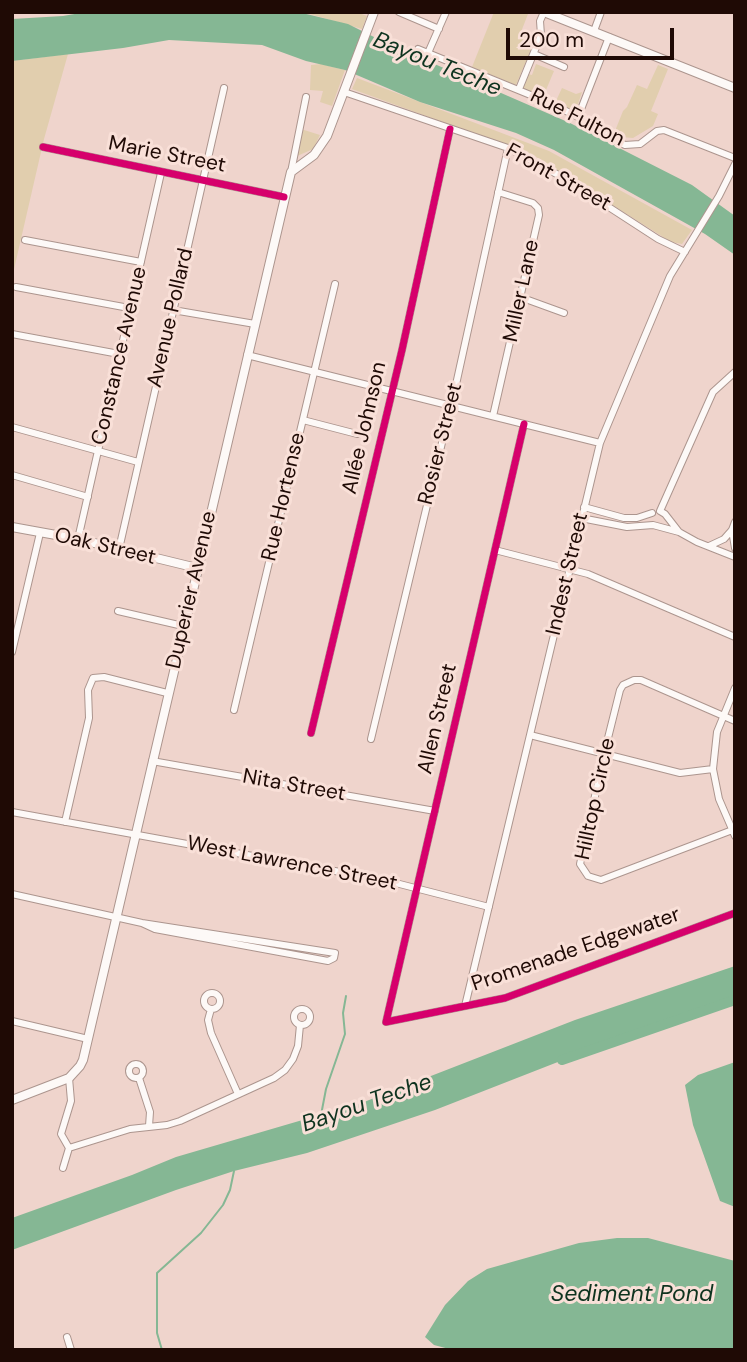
<!DOCTYPE html>
<meta charset="utf-8">
<style>
body{margin:0}
#map{position:relative;width:747px;height:1362px;overflow:hidden;background:#efd4cc;font-family:"DM Sans",sans-serif}
canvas{display:block}
.frame{position:absolute;inset:0;border:14px solid #1f0a05;pointer-events:none}
.scale{position:absolute;left:506px;top:28px;width:168px;height:32px;box-sizing:border-box;border:4px solid #1f0a05;border-top:0;padding-left:9px;font-size:21px;line-height:24px;white-space:nowrap;color:#1f0a05;-webkit-text-stroke:5px #f9e0d8;paint-order:stroke}
</style>
<div id="map">
<canvas width="747" height="1362"></canvas>
<div class="frame"></div>
<div class="scale">200 m</div>
</div>
<script>
const ctx = document.querySelector('canvas').getContext('2d');
ctx.lineJoin = 'round';
function fillPath(path, color) { ctx.fillStyle = color; ctx.fill(path, 'evenodd'); }
const poly = rows => new Path2D(rows.map(r => 'M' + r).join(''));
function trace(path, color, width, dash) { ctx.strokeStyle = color; ctx.lineWidth = width; ctx.lineCap = dash ? 'butt' : 'round'; ctx.setLineDash(dash || []); ctx.stroke(path); }
function label(font, color, halo, rows, align = 'center') {
  ctx.font = font + ' "DM Sans",sans-serif'; ctx.lineWidth = 6; ctx.setLineDash([]); ctx.textBaseline = 'middle'; ctx.strokeStyle = halo; ctx.fillStyle = color; for (const [text, x, y, turn = 0] of rows) {
    ctx.save(); ctx.translate(x, y); ctx.rotate((+turn || 0) * Math.PI / 180); ctx.textAlign = isNaN(turn) ? turn : align; if (halo) ctx.strokeText(text, 0, 0); ctx.fillText(text, 0, 0); ctx.restore();
  }
}
fillPath(poly([
 [303,12,356,12,367,16,362,29],
 [494,12,528,14,521,32,536,38,516,85,472,67],
 [68,54,44,139,12,278,12,61],
 [321,64,345,70,332,106,320,102,323,91,310,90,311,65],
 [536,64,554,71,543,97,522,89,528,74,532,75],
 [658,65,668,69,651,111,658,114,653,126,633,138,621,137,615,131,623,111,627,107,637,85,647,89],
 [357,78,549,151,692,230,682,244,671,242,533,155,352,89],
 [562,88,576,94,582,92,576,110,573,111,555,103],
 [301,129,320,135,313,149,295,157]
]), '#e1ceae');
fillPath(poly([
 [86,12,298,12,348,24,384,42,570,123,692,185,735,216,735,255,705,234,554,150,516,133,420,102,345,70,306,61,262,45,169,40,123,48,12,61,12,19,63,16],
 [735,966,735,998,650,1026,435,1110,307,1153,234,1171,176,1190,12,1250,12,1218,132,1175,176,1157,364,1102,575,1020],
 [735,1062,735,1207,720,1201,693,1125,685,1085,698,1075],
 [617,1238,648,1238,735,1261,735,1350,453,1350,434,1345,425,1337,445,1305,468,1281,487,1269,579,1243]
]), '#85b794');
trace(poly([
 [321,1115,326,1089,345,1034,343,1013,346,996],
 [162,1350,157,1333,157,1273,201,1233,223,1205,230,1190,234,1171]
]), '#85b794', 2);
trace(poly([
 [562,1060,735,1000]
]), '#85b794', 10);
const minor = poly([
 [399,12,439,29],
 [594,31,601,12],
 [418,49,550,103,578,117,618,142,625,145,640,144,657,131,664,130,735,158],
 [428,53,446,12],
 [534,54,564,67],
 [519,89,541,35,540,21,544,12],
 [344,92,508,148,564,178,658,239,685,252],
 [578,117,609,37],
 [43,147,284,197],
 [291,172,306,97],
 [25,240,141,262],
 [16,287,129,308],
 [520,297,564,313],
 [173,310,255,324],
 [12,334,119,354],
 [247,355,600,443],
 [493,416,539,215,538,208,533,203,498,192],
 [303,420,357,434],
 [524,424,386,1022,505,998,735,913],
 [12,427,138,462],
 [12,475,88,497],
 [584,507,624,518,637,518,652,513],
 [660,511,713,392,735,372],
 [660,511,665,514,679,532,697,542,735,557],
 [581,518,627,527,653,525,679,532],
 [732,530,735,548],
 [78,539,161,173],
 [709,546,724,539,732,530,735,522],
 [119,549,224,88],
 [495,550,588,574,735,637],
 [118,611,183,626],
 [12,652,40,533],
 [735,688,717,732,713,769,719,799,735,836],
 [234,710,335,284],
 [735,721,641,680,634,680,623,685,620,690,606,746,580,864,588,876,601,880,735,829],
 [311,733,402,350,450,129],
 [530,735,680,773,713,769],
 [371,739,457,380,508,148],
 [152,761,435,811],
 [12,812,384,880,489,907],
 [65,822,89,718,88,690,93,678,104,677,167,693],
 [12,894,142,923,335,953,334,958,328,961,155,929,142,923],
 '204 1001a8 8 0 1 1 16 0a8 8 0 1 1-16 0Z',
 [465,1006,600,443,670,276,719,196,735,164],
 [211,1009,208,1020,211,1033,238,1094],
 '294 1017a8 8 0 1 1 16 0a8 8 0 1 1-16 0Z',
 [12,1021,88,1039],
 '129 1071a7 7 0 1 1 14 0a7 7 0 1 1-14 0Z',
 [69,1078,71,1101,61,1134,69,1148],
 [139,1078,150,1112,149,1126],
 [69,1148,130,1129,167,1125,180,1121,274,1078,285,1070,293,1059,298,1046,300,1025],
 [63,1168,69,1148],
 [67,1337,71,1350]
]);
const major = poly([
 [544,12,735,88],
 [12,527,78,539,197,568],
 [12,1100,69,1078,80,1066,83,1060,291,172,314,155,327,136,374,12]
]);
trace(minor, '#ac958e', 8);
trace(major, '#ac958e', 10);
trace(minor, '#fdf9f7', 6);
trace(major, '#fdf9f7', 8);
trace(poly([
 [43,147,284,197],
 [524,424,386,1022,505,998,735,913],
 [311,733,402,350,450,129]
]), '#d6006c', 7);
label('21px', '#1f0a05', '#f9e0d8', [
 ["Rue Fulton",577,118,27],
 ["Marie Street",167,155,11],
 ["Front Street",558,178,29],
 ["Miller Lane",522,291,-78],
 ["Avenue Pollard",171,318,-77],
 ["Constance Avenue",120,356,-77],
 ["Allée Johnson",365,428,-77],
 ["Rosier Street",441,444,-76],
 ["Rue Hortense",284,497,-77],
 ["Oak Street",105,547,13],
 ["Indest Street",568,574,-77],
 ["Duperier Avenue",192,590,-77],
 ["Allen Street",438,719,-77],
 ["Nita Street",294,786,10],
 ["Hilltop Circle",596,799,-78],
 ["West Lawrence Street",292,864,11],
 ["Promenade Edgewater",576,950,-19]
]);
label('italic 23px', '#0e331f', '#f9e0d8', [
 ["Bayou Teche",437,65,22],
 ["Bayou Teche",367,1104,-19],
 ["Sediment Pond",632,1295]
]);
</script>
